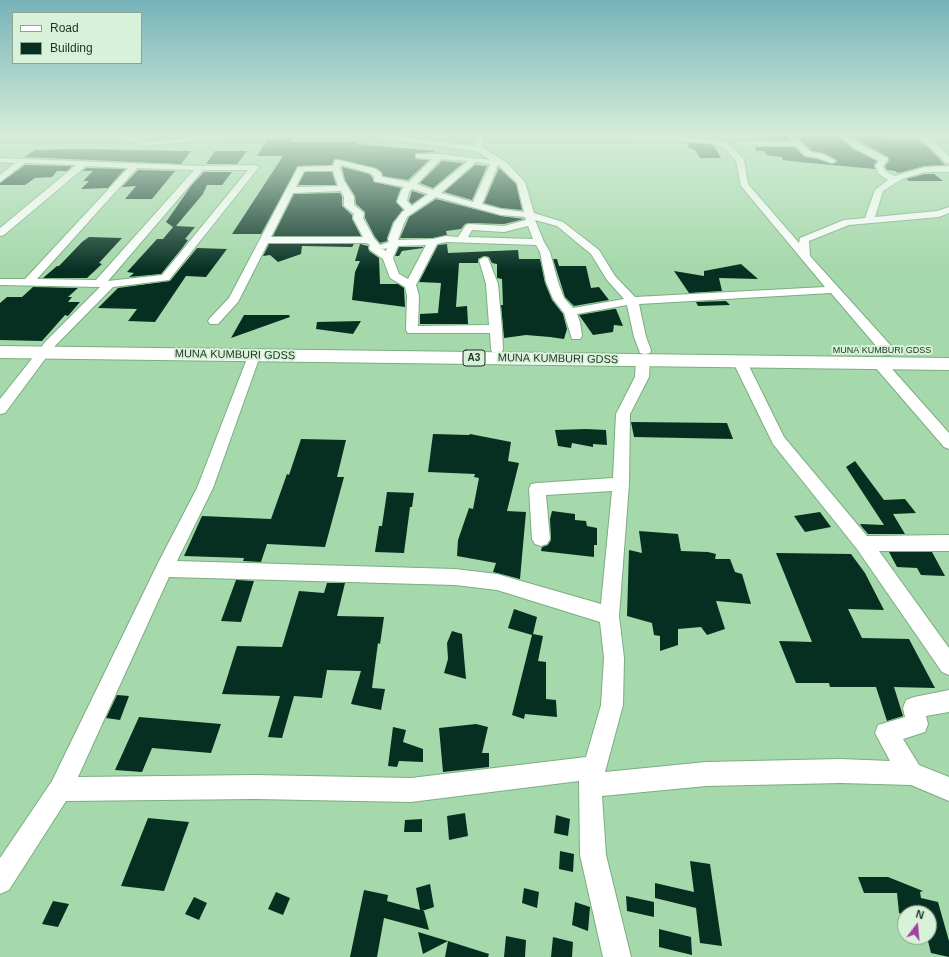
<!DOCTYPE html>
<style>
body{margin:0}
#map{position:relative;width:949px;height:957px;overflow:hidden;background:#a5d8aa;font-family:Arial,sans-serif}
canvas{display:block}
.legend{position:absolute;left:12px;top:12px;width:130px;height:52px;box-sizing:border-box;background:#d8f2da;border:1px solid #8da590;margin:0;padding:5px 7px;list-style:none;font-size:12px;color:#1d3220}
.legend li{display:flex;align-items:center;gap:8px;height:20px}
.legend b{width:20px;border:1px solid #8da590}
.north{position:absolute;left:897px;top:905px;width:40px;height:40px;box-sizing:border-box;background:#d8f2da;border:1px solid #8da590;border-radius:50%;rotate:16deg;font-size:11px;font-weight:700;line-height:16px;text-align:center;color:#1d3220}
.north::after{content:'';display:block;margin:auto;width:14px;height:18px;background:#a33ea3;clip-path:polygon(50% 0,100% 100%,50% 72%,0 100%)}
</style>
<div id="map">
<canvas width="949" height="957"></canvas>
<ul class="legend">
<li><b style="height:5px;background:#fff"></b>Road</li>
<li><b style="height:11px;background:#062f22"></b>Building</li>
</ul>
<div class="north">N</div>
</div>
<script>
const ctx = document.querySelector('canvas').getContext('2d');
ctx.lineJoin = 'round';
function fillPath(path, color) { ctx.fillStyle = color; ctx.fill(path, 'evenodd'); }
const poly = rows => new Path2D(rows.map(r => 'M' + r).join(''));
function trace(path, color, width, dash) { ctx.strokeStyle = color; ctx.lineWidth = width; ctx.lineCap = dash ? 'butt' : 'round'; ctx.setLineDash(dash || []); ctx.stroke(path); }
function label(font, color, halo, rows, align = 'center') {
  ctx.font = font + ' Arial,sans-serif'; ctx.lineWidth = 4; ctx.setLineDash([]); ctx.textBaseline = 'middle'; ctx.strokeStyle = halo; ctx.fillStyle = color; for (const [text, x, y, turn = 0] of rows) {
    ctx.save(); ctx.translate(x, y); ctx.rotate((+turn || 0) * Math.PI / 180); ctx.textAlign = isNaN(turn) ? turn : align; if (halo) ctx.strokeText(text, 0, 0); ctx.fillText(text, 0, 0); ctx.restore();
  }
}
fillPath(poly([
 [768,136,786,136,789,140,754,140,754,138,771,139],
 [797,136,838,136,853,149,877,161,874,165,875,169,799,162,783,160,782,157,766,155,765,151,756,151,755,147,795,147,805,157,818,159,832,164,837,162,837,160,824,153,812,151],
 [857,136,917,139,929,148,945,165,925,166,898,173,895,171,887,170,885,166,889,161,888,157,852,137,858,137],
 [292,138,291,142,359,142,357,144,435,151,434,152,438,152,415,153,415,159,429,160,408,180,383,176,382,172,376,168,338,159,334,159,332,165,298,166,261,234,232,234,283,156,257,156,268,139],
 [688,143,709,144,714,146,721,158,700,158,695,150,689,148],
 [35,150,79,149,191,151,181,164,24,157],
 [215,151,247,151,237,164,206,164],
 [442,161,463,163,433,188,420,183],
 [25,165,72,166,67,171,57,171,52,177,35,178,25,185,0,185,0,183],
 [475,165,487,166,472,200,444,192],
 [342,167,369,174,372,177,374,182,401,188,396,201,403,210,393,222,387,238,387,241,380,243,375,237,365,218,365,212,356,204,355,196,345,180],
 [87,168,125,169,108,188,81,189,89,181,83,181,93,171,82,171],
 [499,168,516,184,522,210,501,208,484,203],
 [138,170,175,171,152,199,125,199,136,186,122,187],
 [204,172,232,172,222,185,207,185,203,194,176,226,195,227,185,239,188,240,183,247,161,274,129,277,134,273,127,272,157,239,163,239,173,227,166,222,191,186],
 [305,172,332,172,336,185,298,185],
 [925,174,934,174,943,181,909,181,906,179],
 [412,191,425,195,412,204,409,201],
 [340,193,342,197,342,206,352,215,352,219,361,236,273,236,294,194],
 [436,199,501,216,524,219,504,224,469,223,465,224,461,229,446,231,447,235,433,238,400,238,409,217],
 [89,237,122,238,99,263,102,264,87,278,43,278,57,266,59,266,82,242],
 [269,244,354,244,352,247,302,246,301,254,278,262,270,255,263,256],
 [360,244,368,246,369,251,379,258,380,284,398,284,404,288,405,307,352,300,355,272,360,261,355,261],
 [447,244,448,253,518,250,519,259,540,259,545,283,552,300,563,314,567,329,564,339,550,337,526,335,504,338,501,305,503,305,502,279,497,278,497,264,492,263,489,257,484,256,478,259,478,263,459,263,456,307,467,306,468,324,420,324,420,314,438,313,441,283,419,282,438,245],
 [399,247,423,247,423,248,402,251,399,256,395,256],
 [197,248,227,249,206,277,186,276,155,322,128,321,137,309,98,308,118,288,170,281],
 [553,259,557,259,559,266,586,266,591,288,599,287,609,300,574,306,565,297],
 [741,264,758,279,719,278,722,291,689,293,674,271,704,276,704,271],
 [33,287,78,288,68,297,72,297,68,302,80,302,68,316,65,315,42,341,0,340,0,303,7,297,22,297],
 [726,301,730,305,698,306,696,302],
 [614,309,616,309,623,326,614,325,613,332,593,335,579,315],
 [244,315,289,315,290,317,231,338],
 [361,321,353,334,316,329,317,322],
 [631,422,727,423,733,439,634,437],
 [586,429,606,430,607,445,593,444,593,447,572,443,571,448,558,446,555,430],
 [433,434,469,435,470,434,511,442,508,461,519,463,507,511,526,512,520,579,493,572,496,563,457,556,458,540,469,508,473,509,479,478,474,477,475,474,428,472],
 [301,439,346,440,337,477,344,477,325,547,267,544,261,562,243,561,244,558,184,556,202,516,271,519,287,474,289,475],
 [855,461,884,500,905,499,916,513,893,514,905,534,868,534,862,527,860,524,884,525,846,467],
 [387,492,414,493,412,507,410,507,404,553,375,552,379,526,382,526],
 [552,511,575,514,575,520,586,521,587,526,597,528,597,545,594,545,594,557,541,551,542,547,548,545,551,540,550,519],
 [820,512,831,527,805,532,794,516],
 [639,531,678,534,681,551,708,552,716,554,715,559,730,559,735,572,742,574,751,604,716,601,725,629,707,635,701,627,678,629,678,645,660,651,660,636,654,635,652,623,627,616,629,550,642,553],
 [889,552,932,552,945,576,921,575,917,568,897,567],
 [776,553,851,554,865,573,884,610,848,609,862,638,909,639,935,688,894,687,903,716,887,721,876,687,830,687,829,683,796,683,779,641,812,642],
 [236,580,254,581,241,622,221,621],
 [327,583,345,583,337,616,384,617,380,644,378,643,372,688,385,689,381,710,351,704,361,671,327,670,322,698,294,696,282,738,268,737,280,696,222,694,237,646,282,647,299,591,324,593],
 [514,609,537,617,533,634,543,636,538,661,546,662,546,699,556,700,557,717,525,714,524,719,512,715,532,635,508,628],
 [452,631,462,634,466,679,444,673,448,659,447,643],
 [117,695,129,696,120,720,106,718],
 [139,717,221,724,211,753,152,748,142,772,115,770],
 [476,724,488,727,482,753,489,753,489,767,443,772,439,728],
 [393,727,406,730,403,742,423,749,423,762,399,761,397,767,388,766],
 [465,813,468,836,449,840,447,816],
 [556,815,570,819,568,836,554,833],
 [148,818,189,822,164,891,121,886],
 [422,819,422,832,404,832,405,820],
 [560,851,574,854,573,872,559,869],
 [690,861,710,864,722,946,700,943,696,908,655,898,655,883,694,892],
 [858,877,888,877,923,891,920,892,921,898,938,902,949,941,949,957,931,953,927,937,929,937,929,913,905,913,905,915,899,913,897,893,864,893],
 [430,884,434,907,422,911,424,911,429,930,384,918,377,957,350,957,364,890,388,895,387,901,420,910,416,888],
 [524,888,539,892,537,908,522,903],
 [276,892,290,898,283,915,268,909],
 [626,896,654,902,654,917,627,911],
 [194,897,207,903,199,920,185,914],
 [53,901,69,904,58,927,42,924],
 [575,902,590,907,588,931,572,925],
 [659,929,691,937,692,955,659,947],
 [418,932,448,941,423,954],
 [506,936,526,940,525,957,504,957],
 [553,937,573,942,572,957,551,957],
 [448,941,489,954,488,957,445,957]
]), '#062f22');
const street = poly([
 [113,136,125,136,146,142,206,136,233,136,229,138,146,146,113,136],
 [374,136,395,136,475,146,474,136,482,136,483,148,506,162,525,182,534,213,563,222,599,250,615,276,635,297,825,287,741,186,736,161,724,148,709,143,622,138,618,136,660,136,710,139,730,144,744,160,748,184,799,243,800,238,844,220,865,218,875,190,888,180,879,174,875,166,879,161,854,148,839,136,848,136,860,144,887,158,888,160,883,166,885,171,894,176,925,167,949,166,949,172,925,172,902,179,883,191,875,217,937,211,949,207,949,213,939,217,849,225,809,241,810,256,893,348,894,351,893,354,888,355,883,354,831,293,639,304,646,337,651,350,650,353,645,354,640,353,639,350,634,337,627,305,577,314,580,322,582,336,580,339,572,339,564,313,553,299,546,282,540,252,536,245,446,242,437,244,416,285,419,296,418,326,489,325,486,284,479,260,484,257,488,258,498,284,502,329,503,349,502,352,497,353,492,352,491,349,490,333,408,333,406,330,407,296,405,287,390,278,383,259,370,250,369,248,370,245,367,243,268,243,238,302,218,324,210,324,208,321,210,318,229,298,298,167,333,166,335,160,338,160,376,169,381,173,382,177,409,182,432,159,416,158,416,154,440,154,490,160,477,151,378,138,374,136],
 [441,159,468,161,433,190,417,184,441,159],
 [476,162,490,164,473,202,441,193,476,162],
 [341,165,370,173,374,176,374,181,404,187,401,191,397,202,405,210,402,212,394,223,388,239,389,242,380,245,374,238,363,218,364,213,354,205,354,197,344,181,340,168,341,165],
 [498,165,517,183,524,212,501,209,482,204,498,165],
 [304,171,333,171,338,186,296,187,304,171],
 [412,189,428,194,412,206,407,201,409,192,412,189],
 [341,191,344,197,344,206,354,214,353,218,363,237,271,237,293,193,341,191],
 [436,197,501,215,525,217,526,220,504,226,469,224,466,225,458,237,446,236,433,239,398,240,404,223,408,216,436,197],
 [535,220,557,226,591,254,607,280,624,299,573,308,564,298,558,282,550,252,544,242,535,220],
 [528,226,533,239,468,237,472,230,504,232,528,226],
 [426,245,408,279,399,274,393,258,398,246,426,245],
 [381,248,384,249,387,248,386,251,381,248],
 [787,136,795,136,811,152,823,154,836,161,832,163,818,158,805,156,796,146,738,145,734,143,738,141,792,142,787,136],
 [916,136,925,136,936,143,949,156,949,163,946,163,930,147,916,136],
 [0,158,201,166,255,165,259,167,169,280,113,287,54,347,5,413,0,414,0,399,46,341,100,287,0,285,0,279,25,279,128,168,86,166,4,235,0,236,0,228,76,165,25,163,0,182,0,175,15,163,0,162,0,158],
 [137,168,194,170,96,280,37,279,137,168],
 [203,170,248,170,162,275,108,281,203,170],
 [254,352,259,353,260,356,213,488,177,561,455,569,497,574,601,604,612,491,546,495,550,539,547,544,541,546,535,544,532,539,529,489,531,484,537,483,613,478,616,414,635,377,636,360,638,357,643,356,648,357,650,360,649,377,630,414,629,484,619,616,624,658,623,705,605,772,706,762,841,759,890,761,875,733,878,725,905,717,903,708,906,700,914,697,949,690,949,712,926,716,928,724,925,732,903,739,919,765,949,777,949,801,911,785,841,783,706,786,602,796,606,855,631,957,603,957,580,855,579,781,411,802,255,799,66,801,9,890,0,894,0,858,52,781,158,563,197,488,248,356,249,353,254,352],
 [169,577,455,585,497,590,600,622,604,658,601,705,586,757,411,778,255,775,78,777,169,577],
 [740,358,745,359,747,362,784,437,867,536,949,535,949,551,879,551,949,648,949,675,942,672,857,549,773,444,733,362,735,359,740,358],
 [880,360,885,361,949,433,949,449,944,447,875,367,873,364,875,361,880,360]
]);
const highway = poly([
 [0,346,949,358,949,370,0,358,0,346]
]);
trace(street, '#7bad81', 2);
trace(highway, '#7bad81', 2);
fillPath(street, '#fff');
fillPath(highway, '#fff');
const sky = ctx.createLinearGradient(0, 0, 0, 270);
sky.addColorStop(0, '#76b3ba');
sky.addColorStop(0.5, '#d6edd9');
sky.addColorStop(1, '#d6edd900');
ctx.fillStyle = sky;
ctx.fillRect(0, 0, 949, 270);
label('9px', '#1d3220', '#d8f2da', [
 ["MUNA KUMBURI GDSS",882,351]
]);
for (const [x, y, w] of [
 [474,358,22]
]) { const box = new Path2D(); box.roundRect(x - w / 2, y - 8, w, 16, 3); ctx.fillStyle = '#d8f2da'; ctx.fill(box); trace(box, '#1d3220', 1); }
label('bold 10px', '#1d3220', null, [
 ["A3",474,358]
]);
label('11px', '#1d3220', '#d8f2da', [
 ["MUNA KUMBURI GDSS",235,355,1],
 ["MUNA KUMBURI GDSS",558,359,1]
]);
</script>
